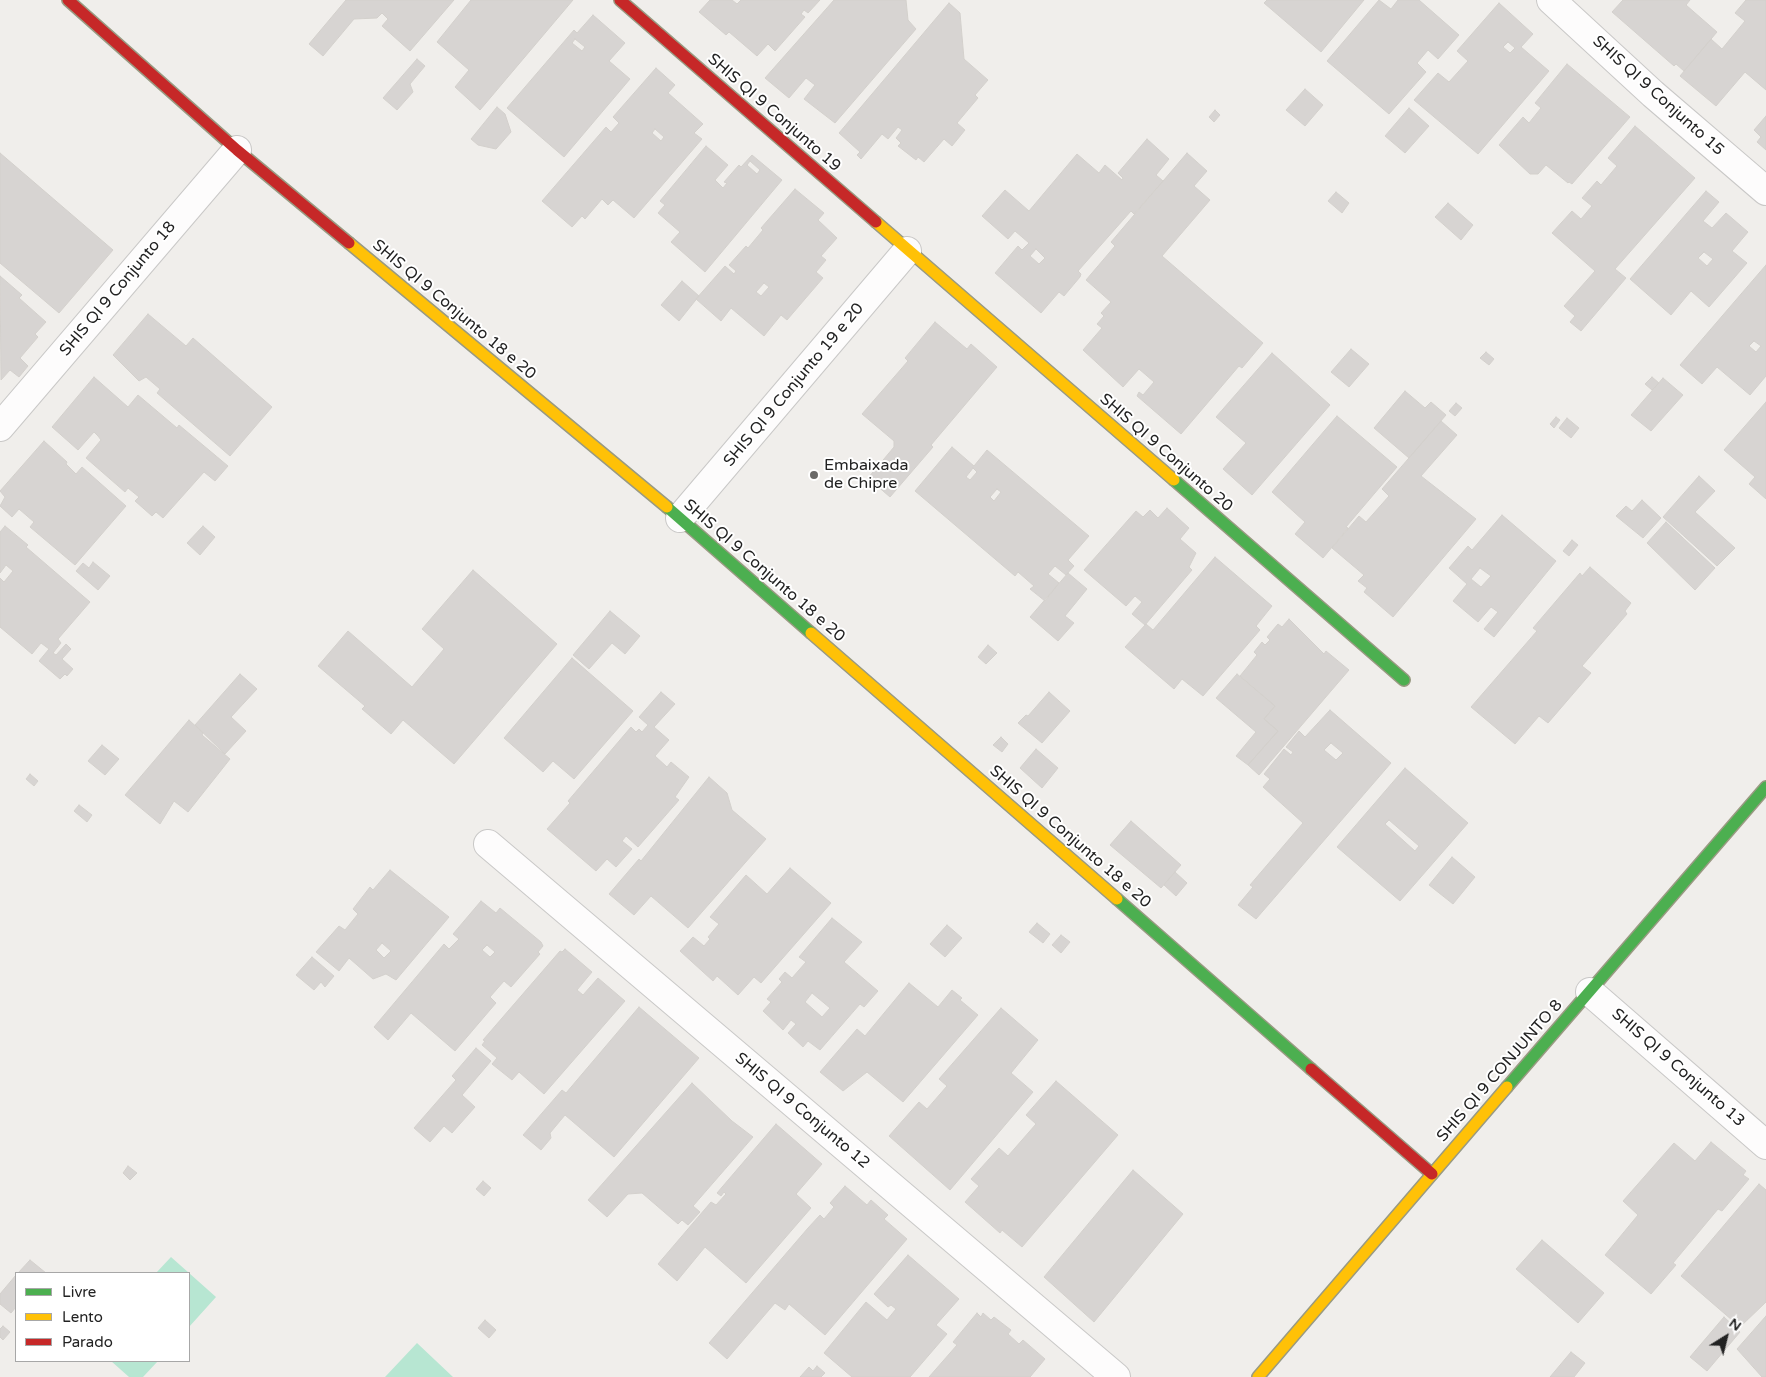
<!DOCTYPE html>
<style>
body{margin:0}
#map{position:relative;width:1766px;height:1377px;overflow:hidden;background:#f0eeeb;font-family:"Varela Round",sans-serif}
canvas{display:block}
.legend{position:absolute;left:15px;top:1272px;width:175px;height:90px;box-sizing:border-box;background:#fff;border:1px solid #a7a7a7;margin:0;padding:6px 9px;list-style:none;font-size:15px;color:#222}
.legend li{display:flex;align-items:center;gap:10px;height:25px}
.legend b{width:25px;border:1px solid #a7a7a7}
.north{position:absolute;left:1701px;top:1312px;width:50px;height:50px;-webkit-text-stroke:4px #fff;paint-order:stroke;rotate:36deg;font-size:14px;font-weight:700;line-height:20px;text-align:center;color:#222}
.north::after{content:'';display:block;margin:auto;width:18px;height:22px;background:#222;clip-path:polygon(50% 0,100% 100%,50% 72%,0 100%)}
</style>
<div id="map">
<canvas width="1766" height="1377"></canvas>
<ul class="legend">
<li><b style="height:6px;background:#4caf50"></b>Livre</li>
<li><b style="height:6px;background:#ffc107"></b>Lento</li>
<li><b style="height:6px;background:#c62828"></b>Parado</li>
</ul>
<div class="north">N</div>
</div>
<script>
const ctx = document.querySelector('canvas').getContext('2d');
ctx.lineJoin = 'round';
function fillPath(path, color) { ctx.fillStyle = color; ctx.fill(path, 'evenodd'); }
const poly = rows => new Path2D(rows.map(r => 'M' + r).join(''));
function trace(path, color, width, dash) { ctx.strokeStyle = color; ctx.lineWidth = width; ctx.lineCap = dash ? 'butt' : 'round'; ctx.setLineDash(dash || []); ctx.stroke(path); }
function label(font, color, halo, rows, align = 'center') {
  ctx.font = font + ' "Varela Round",sans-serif'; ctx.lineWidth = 4; ctx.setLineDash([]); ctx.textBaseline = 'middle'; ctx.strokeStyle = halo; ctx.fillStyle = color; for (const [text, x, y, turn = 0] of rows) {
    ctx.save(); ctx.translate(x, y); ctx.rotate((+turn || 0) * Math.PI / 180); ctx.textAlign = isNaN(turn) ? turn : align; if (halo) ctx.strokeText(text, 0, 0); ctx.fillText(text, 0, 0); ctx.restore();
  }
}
fillPath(poly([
 [171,1257,216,1297,189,1327,189,1273,156,1273],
 [417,1343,453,1377,385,1377],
 [111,1361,158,1361,143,1377,129,1377]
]), '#b7e6d2');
const building = poly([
 [346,0,454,0,410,51,382,26,388,19,382,13,377,18,354,19,323,56,309,44,346,0],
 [471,0,573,0,480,110,455,87,469,70,437,42,471,0],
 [710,0,732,0,737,4,741,0,820,0,808,13,804,10,801,14,805,17,775,51,768,44,757,56,729,32,726,35,699,12,710,0],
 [834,0,906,0,908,20,916,29,835,123,804,99,815,85,806,78,789,98,765,78,834,0],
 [1267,0,1364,0,1321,52,1264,3,1267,0],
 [1379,0,1391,9,1398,0,1419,0,1459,35,1438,59,1428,50,1417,63,1426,72,1389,114,1327,61,1379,0],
 [1623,0,1690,0,1686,5,1717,32,1684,71,1676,64,1674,66,1612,12,1623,0],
 [1746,0,1766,0,1766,90,1745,72,1716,106,1680,76,1711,39,1722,49,1745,21,1735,13,1746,0],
 [949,3,960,13,964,59,988,80,975,95,978,98,957,123,965,130,952,146,944,139,924,162,918,157,916,160,898,146,901,143,896,138,902,130,898,127,888,139,882,134,861,159,857,155,860,152,839,133,949,3],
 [1499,3,1533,34,1521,47,1549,71,1478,154,1414,100,1438,73,1449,82,1468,61,1457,51,1499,3],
 [1508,42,1515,48,1510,53,1503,47,1508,42],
 [593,15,625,43,609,61,630,79,564,157,507,108,574,30,577,33,593,15],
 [575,39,585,47,582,51,572,43,575,39],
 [417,59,425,66,410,84,413,92,397,110,383,98,417,59],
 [1567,64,1630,117,1572,184,1569,182,1568,183,1546,165,1538,174,1530,174,1499,145,1523,117,1529,123,1541,108,1535,103,1567,64],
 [656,68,675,85,668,93,703,124,694,133,702,139,634,218,613,200,608,205,602,199,585,219,582,216,572,227,542,201,606,127,611,132,619,123,613,117,656,68],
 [655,129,664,137,661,141,652,133,655,129],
 [1305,89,1323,105,1305,126,1286,110,1305,89],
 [497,107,505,114,511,132,496,149,478,145,471,139,497,107],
 [1409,108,1429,126,1405,153,1385,136,1409,108],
 [1215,110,1220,115,1214,122,1209,117,1215,110],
 [1766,116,1766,150,1757,142,1761,137,1754,130,1766,116],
 [1635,126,1695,178,1615,269,1626,278,1581,331,1570,322,1575,316,1564,306,1595,271,1552,233,1572,211,1581,219,1592,206,1582,198,1597,181,1601,185,1617,166,1608,158,1635,126],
 [1147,139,1169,159,1156,175,1163,181,1134,214,1131,211,1078,271,1081,274,1080,277,1064,296,1059,292,1041,313,995,273,1018,246,1022,250,1029,243,1015,231,1008,239,982,216,1005,190,1029,211,1077,154,1099,173,1105,165,1122,180,1123,178,1118,173,1147,139],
 [1036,249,1045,258,1039,264,1030,256,1036,249],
 [706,146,728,165,715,180,723,188,727,183,724,182,739,165,741,167,752,155,782,180,705,272,671,242,680,232,658,213,665,205,660,201,706,146],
 [750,161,760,170,757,174,747,165,750,161],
 [0,153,113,250,59,313,0,263,0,153],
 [1187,153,1207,171,1194,186,1210,200,1162,256,1263,343,1242,368,1239,366,1181,434,1137,396,1139,392,1143,395,1154,382,1139,369,1123,387,1083,350,1102,328,1097,324,1104,316,1101,313,1111,302,1086,280,1115,246,1111,242,1187,153],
 [795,189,824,213,818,220,837,238,821,256,826,260,816,272,823,278,787,320,781,315,764,336,731,308,721,321,696,299,725,266,734,274,736,271,729,265,746,246,748,248,763,230,761,228,795,189],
 [764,283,769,287,761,296,756,292,764,283],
 [1706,191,1719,202,1703,221,1712,228,1726,213,1748,232,1732,251,1747,263,1709,307,1691,291,1671,315,1630,279,1706,191],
 [1704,252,1713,259,1707,266,1698,258,1704,252],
 [1336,192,1349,203,1342,213,1328,201,1336,192],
 [1448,203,1473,225,1461,240,1435,217,1448,203],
 [1766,265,1766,376,1750,395,1717,367,1702,384,1680,365,1766,265],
 [1754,341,1761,346,1756,352,1749,346,1754,341],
 [0,276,22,295,19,298,46,322,35,334,38,337,20,358,28,366,19,377,10,370,1,380,0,276],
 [682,281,699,296,679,321,661,305,682,281],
 [148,314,186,346,193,338,272,407,230,456,157,393,160,389,146,377,139,381,113,355,148,314],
 [935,322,967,349,971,344,997,367,931,445,933,447,890,497,868,478,894,447,894,441,862,414,908,361,905,358,935,322],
 [1351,349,1369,364,1349,387,1331,372,1351,349],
 [1486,352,1494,359,1489,365,1480,358,1486,352],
 [1272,353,1330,405,1252,495,1223,469,1246,443,1216,417,1272,353],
 [94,377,128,407,138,395,177,428,179,425,228,466,215,481,204,472,163,518,156,512,152,516,135,501,139,497,128,488,125,492,86,458,101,440,98,436,94,432,78,450,52,427,94,377],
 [1652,377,1659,383,1652,390,1645,384,1652,377],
 [1663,378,1683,395,1651,431,1631,415,1663,378],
 [1405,391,1425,408,1431,402,1446,415,1409,458,1374,428,1405,391],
 [1766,402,1766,499,1749,484,1755,477,1724,450,1766,402],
 [1456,403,1462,408,1455,416,1449,411,1456,403],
 [1337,416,1397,467,1346,527,1348,528,1323,558,1295,534,1305,522,1272,492,1337,416],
 [1556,417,1560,420,1554,428,1550,424,1556,417],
 [1567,418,1579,428,1571,438,1559,428,1567,418],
 [1441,421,1457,435,1421,476,1476,519,1393,617,1364,592,1367,588,1358,581,1364,575,1332,548,1359,516,1366,522,1389,496,1382,489,1441,421],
 [44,441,67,462,66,464,76,474,82,467,126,506,75,565,30,527,34,522,19,509,12,517,0,506,5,497,0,491,44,441],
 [952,447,974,466,987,450,1089,536,1068,560,1074,566,1066,575,1055,566,1048,574,1059,583,1045,601,1030,589,1034,586,1018,572,1015,576,915,491,952,447],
 [973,468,977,472,970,480,966,477,973,468],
 [997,489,1001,492,994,501,990,497,997,489],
 [1699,476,1715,491,1695,512,1735,548,1717,566,1663,517,1699,476],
 [1642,500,1661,518,1643,538,1616,516,1626,506,1632,511,1642,500],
 [1167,508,1189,528,1180,539,1196,553,1189,567,1192,570,1145,625,1132,614,1142,602,1135,596,1126,606,1084,570,1136,511,1143,517,1150,510,1158,518,1167,508],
 [1502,515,1556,561,1494,637,1484,629,1498,612,1491,607,1478,622,1453,601,1467,584,1449,568,1468,546,1472,550,1502,515],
 [1480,568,1491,576,1481,587,1471,579,1480,568],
 [1666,522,1715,568,1695,590,1647,543,1666,522],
 [5,526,28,545,26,547,90,602,58,639,61,643,53,653,56,655,66,644,71,649,62,659,73,669,67,676,65,674,60,679,39,661,49,649,41,643,32,654,0,627,0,578,4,582,13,571,6,565,0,573,0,532,5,526],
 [203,526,215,537,200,555,187,543,203,526],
 [1572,540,1578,545,1569,556,1563,551,1572,540],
 [1215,557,1272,606,1256,626,1260,630,1203,696,1182,679,1174,689,1125,647,1146,624,1153,630,1215,557],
 [93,562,110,576,98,590,76,571,83,563,89,568,93,562],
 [1590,567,1631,603,1625,611,1627,614,1582,666,1591,673,1548,723,1539,716,1515,744,1471,707,1537,631,1533,628,1580,573,1582,576,1590,567],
 [473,570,557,644,454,764,403,720,391,734,362,709,365,706,318,666,348,631,412,687,444,649,422,629,473,570],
 [1068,573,1087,589,1065,616,1074,623,1058,641,1030,617,1068,573],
 [610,611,640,636,625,654,612,643,589,669,573,655,610,611],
 [1289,619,1324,654,1326,651,1349,670,1259,775,1248,765,1278,731,1264,719,1275,706,1240,676,1257,655,1254,652,1262,642,1265,645,1270,640,1267,637,1278,624,1282,627,1289,619],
 [988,645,997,653,986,664,978,657,988,645],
 [572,658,633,711,574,779,553,761,543,772,504,738,572,658],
 [240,674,257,689,231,717,246,731,225,754,195,725,240,674],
 [1237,674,1275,706,1264,719,1278,731,1248,765,1236,756,1256,732,1216,698,1237,674],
 [661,692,675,704,654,727,669,740,655,756,667,767,671,762,689,777,675,797,679,800,638,847,626,836,622,841,632,849,616,867,607,859,596,871,547,829,570,803,568,801,631,727,636,732,639,729,642,732,648,725,639,717,661,692],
 [1049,692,1070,711,1042,743,1018,723,1026,715,1028,716,1049,692],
 [1330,710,1391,763,1256,919,1238,905,1253,887,1250,885,1303,823,1263,787,1270,779,1264,774,1284,749,1291,755,1293,752,1286,747,1299,731,1305,737,1330,710],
 [1331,743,1343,753,1336,760,1324,750,1331,743],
 [189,720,203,733,202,735,230,759,188,812,174,801,160,824,125,795,189,720],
 [1001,737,1008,744,1002,752,993,745,1001,737],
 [102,745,119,759,105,775,88,761,102,745],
 [1036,749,1058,768,1042,788,1020,768,1036,749],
 [1405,768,1468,823,1400,901,1337,847,1405,768],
 [1389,820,1419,846,1415,851,1385,824,1389,820],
 [30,774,38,781,34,786,26,779,30,774],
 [709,777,727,793,732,810,766,839,688,928,651,896,634,915,609,894,639,859,641,861,709,777],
 [79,805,92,815,87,822,74,811,79,805],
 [1131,821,1181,865,1161,888,1110,845,1131,821],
 [1452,857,1475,877,1453,904,1429,885,1452,857],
 [790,868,831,903,761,983,754,977,738,995,717,976,713,981,680,951,693,937,704,946,710,939,708,937,719,924,710,917,746,875,767,894,790,868],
 [390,870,449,917,396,980,386,974,373,979,349,958,339,971,316,952,339,926,345,930,358,914,353,909,370,887,373,890,390,870],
 [382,943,391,951,384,958,376,950,382,943],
 [1175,872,1187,883,1176,896,1164,885,1175,872],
 [481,901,496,913,500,908,541,942,543,946,538,952,540,954,511,987,504,981,490,997,496,1003,455,1051,411,1013,388,1040,374,1027,444,944,449,949,459,939,453,934,481,901],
 [487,945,495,952,490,957,482,950,487,945],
 [832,918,862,942,844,962,878,991,864,1007,860,1004,820,1050,808,1041,803,1047,788,1033,796,1024,791,1020,783,1030,763,1011,771,1002,767,999,782,982,779,979,785,972,792,978,806,962,799,957,832,918],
 [812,993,830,1008,822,1017,805,1002,812,993],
 [1037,923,1050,934,1043,943,1029,932,1037,923],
 [947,925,962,938,945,957,930,944,947,925],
 [1061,935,1070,942,1061,953,1052,945,1061,935],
 [565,949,592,972,577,990,583,995,598,978,625,1001,544,1094,519,1072,512,1080,492,1064,497,1058,482,1045,485,1041,483,1040,560,951,562,952,565,949],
 [312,957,334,976,325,987,321,982,314,990,296,975,312,957],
 [909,983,938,1007,952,990,962,998,960,1000,978,1015,903,1102,867,1072,843,1091,820,1072,857,1029,865,1036,909,983],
 [639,1007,699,1058,614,1157,565,1115,550,1133,551,1138,541,1150,523,1135,562,1090,566,1093,639,1007],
 [1001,1008,1038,1040,1011,1073,1033,1092,950,1190,889,1136,919,1102,927,1109,947,1086,939,1079,1001,1008],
 [476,1048,491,1061,462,1095,475,1107,452,1133,444,1126,430,1142,414,1128,456,1080,452,1076,476,1048],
 [1056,1081,1118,1135,1022,1247,1002,1230,1000,1233,965,1202,979,1186,971,1179,999,1148,1008,1156,1036,1124,1026,1115,1056,1081],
 [692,1083,732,1121,753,1137,693,1206,700,1212,688,1225,682,1220,678,1224,642,1193,628,1194,607,1217,588,1200,692,1083],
 [776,1124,822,1164,796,1194,811,1208,746,1283,705,1247,677,1281,658,1264,711,1202,716,1205,726,1194,724,1192,721,1196,717,1193,776,1124],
 [1711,1142,1746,1171,1743,1175,1749,1179,1722,1211,1718,1209,1673,1263,1676,1265,1651,1294,1605,1255,1638,1215,1623,1201,1674,1143,1695,1161,1711,1142],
 [128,1166,137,1173,130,1180,123,1173,128,1166],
 [1133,1170,1183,1214,1094,1322,1044,1277,1133,1170],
 [483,1181,491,1188,484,1196,476,1189,483,1181],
 [1759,1184,1766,1190,1766,1302,1740,1327,1681,1276,1759,1184],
 [845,1186,867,1205,871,1200,888,1215,884,1219,907,1239,825,1335,789,1304,785,1310,775,1303,727,1359,709,1343,808,1228,820,1215,824,1219,834,1207,830,1203,845,1186],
 [1542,1240,1604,1293,1578,1323,1516,1269,1542,1240],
 [908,1255,959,1299,936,1325,947,1334,910,1377,852,1377,824,1353,866,1302,887,1320,896,1309,891,1305,888,1307,874,1294,908,1255],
 [30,1260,46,1273,18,1273,30,1260],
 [16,1275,16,1307,11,1313,0,1304,0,1294,16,1275],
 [977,1313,981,1317,983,1313,991,1320,994,1317,1011,1330,1008,1334,1019,1344,1023,1340,1045,1359,1030,1377,929,1377,957,1345,953,1342,977,1313],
 [1766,1316,1766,1377,1762,1377,1737,1349,1766,1316],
 [1724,1317,1740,1332,1707,1371,1690,1357,1724,1317],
 [485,1320,496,1330,489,1338,478,1328,485,1320],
 [3,1326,10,1332,3,1340,0,1337,0,1329,3,1326],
 [1571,1352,1585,1363,1574,1377,1550,1377,1571,1352],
 [817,1366,825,1373,821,1377,800,1377,809,1367,813,1371,817,1366]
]);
fillPath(building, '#d7d4d2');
trace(building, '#d3d0cc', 1);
const street = poly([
 [1551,0,1653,94,1766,191],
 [0,427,237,150],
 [680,518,907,251],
 [488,844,1116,1377],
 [1590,992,1766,1145]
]);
const fast = poly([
 [1174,480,1404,680],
 [667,507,811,633],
 [1117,899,1311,1069],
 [1507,1087,1766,787]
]);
const slow = poly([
 [876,222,1174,480],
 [349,243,667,507],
 [811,633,1117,899],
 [1258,1377,1507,1087]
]);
const jam = poly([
 [68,0,237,150,349,243],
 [620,0,876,222],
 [1311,1069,1432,1174]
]);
trace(street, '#c9c8c7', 30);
trace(fast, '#999a82', 14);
trace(slow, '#999a82', 14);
trace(jam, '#999a82', 14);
trace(street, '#fdfcfc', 28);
trace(fast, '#4caf50', 11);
trace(slow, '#ffc107', 11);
trace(jam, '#c62828', 11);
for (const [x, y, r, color] of [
 [814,475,5,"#6a6968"]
]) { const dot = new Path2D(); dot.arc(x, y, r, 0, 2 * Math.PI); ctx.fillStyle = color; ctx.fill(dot); trace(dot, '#fff', 2); }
label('16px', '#222', '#fff', [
 ["SHIS QI 9 Conjunto 15",1658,96,42],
 ["SHIS QI 9 Conjunto 19",774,113,41],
 ["SHIS QI 9 Conjunto 18",118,289,-50],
 ["SHIS QI 9 Conjunto 18 e 20",454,310,40],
 ["SHIS QI 9 Conjunto 19 e 20",794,385,-50],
 ["SHIS QI 9 Conjunto 20",1166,453,41],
 ["SHIS QI 9 Conjunto 18 e 20",764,571,41],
 ["SHIS QI 9 Conjunto 18 e 20",1070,837,41],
 ["SHIS QI 9 Conjunto 13",1678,1068,41],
 ["SHIS QI 9 CONJUNTO 8",1500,1071,-49],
 ["SHIS QI 9 Conjunto 12",802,1111,40]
]);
label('16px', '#222', '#fff', [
 ["Embaixada",824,466],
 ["de Chipre",824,484]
], 'left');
</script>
